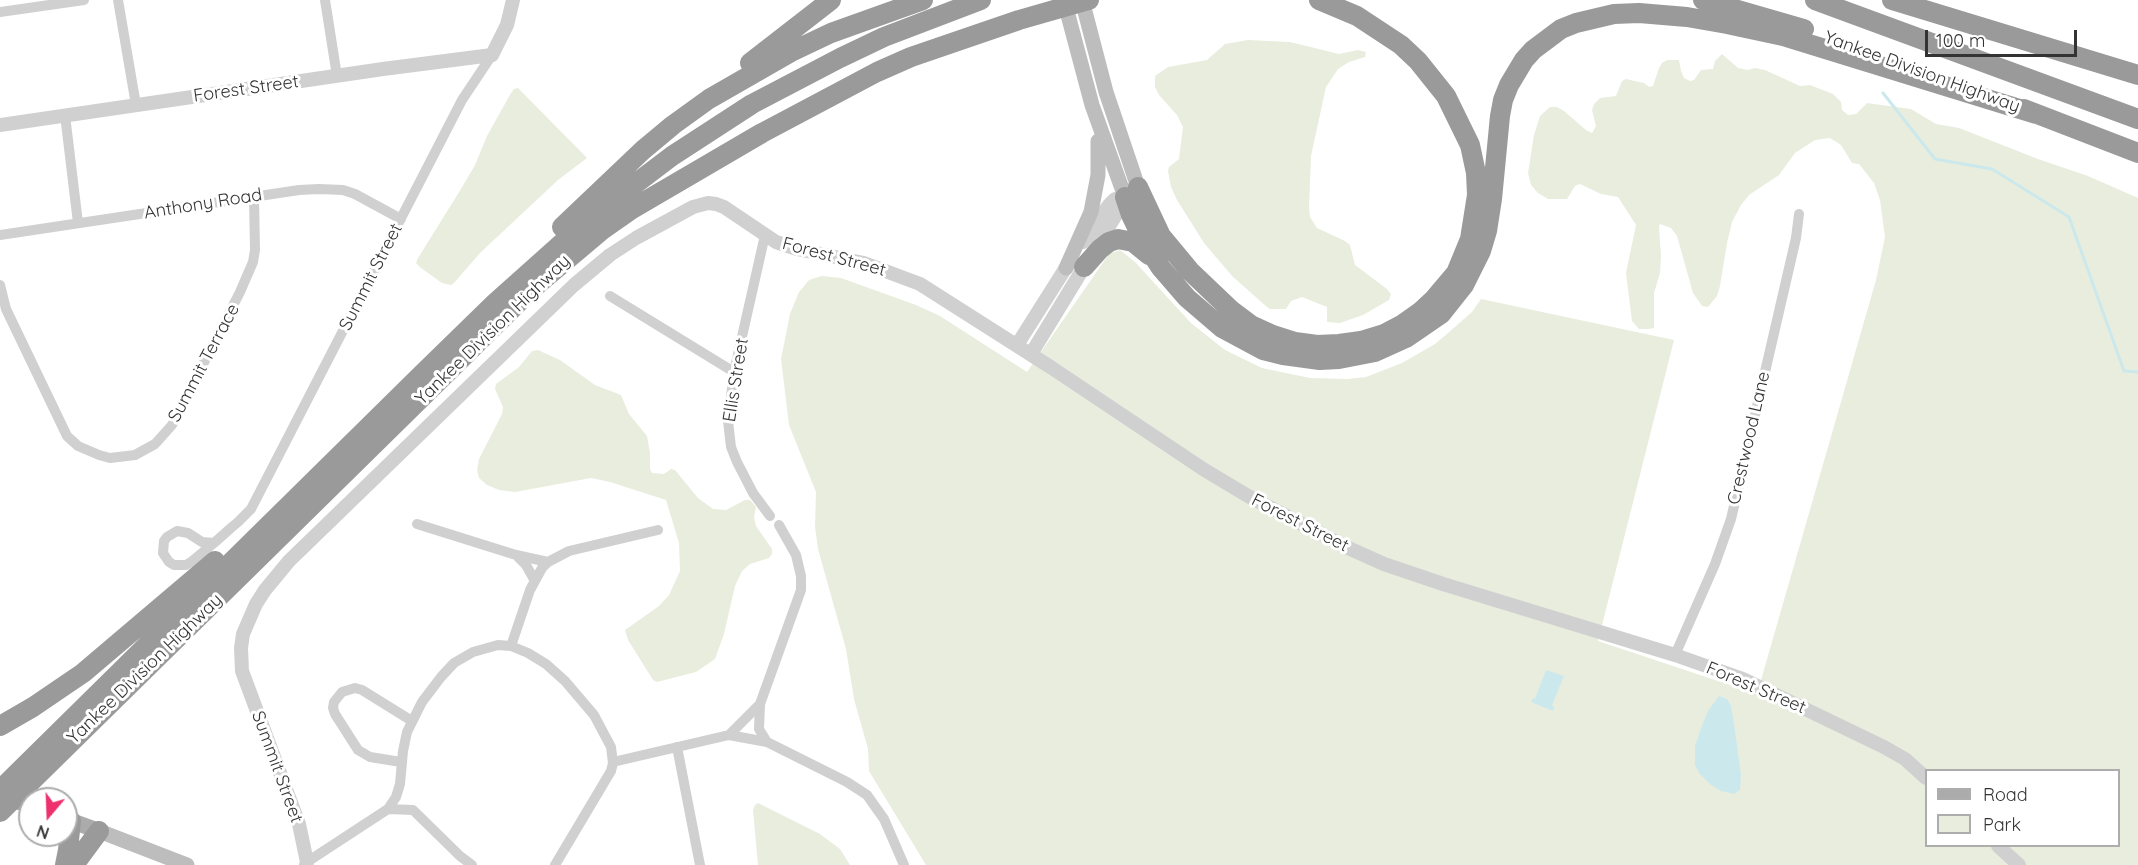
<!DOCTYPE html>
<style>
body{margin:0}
#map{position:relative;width:2138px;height:865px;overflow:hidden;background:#fff;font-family:Quicksand,sans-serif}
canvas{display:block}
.legend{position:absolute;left:1925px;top:769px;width:195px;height:78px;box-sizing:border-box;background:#fff;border:2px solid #adadad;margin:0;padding:8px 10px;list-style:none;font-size:18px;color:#333}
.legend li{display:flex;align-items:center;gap:12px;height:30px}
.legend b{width:30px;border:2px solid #adadad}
.north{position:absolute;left:18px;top:787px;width:60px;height:60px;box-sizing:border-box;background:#fff;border:2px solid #adadad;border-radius:50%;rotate:199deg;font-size:16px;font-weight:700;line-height:24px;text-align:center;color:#333}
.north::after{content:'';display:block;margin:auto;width:21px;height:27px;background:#ee316e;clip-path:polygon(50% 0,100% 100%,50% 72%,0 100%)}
.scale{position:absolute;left:1925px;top:30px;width:152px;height:27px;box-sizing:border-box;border:3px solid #333;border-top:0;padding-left:8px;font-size:18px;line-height:21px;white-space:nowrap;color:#333;-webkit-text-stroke:4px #fff;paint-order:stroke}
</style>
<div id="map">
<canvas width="2138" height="865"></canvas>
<ul class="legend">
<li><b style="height:8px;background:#ababab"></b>Road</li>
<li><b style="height:16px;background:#e9edde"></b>Park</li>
</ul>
<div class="north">N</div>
<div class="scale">100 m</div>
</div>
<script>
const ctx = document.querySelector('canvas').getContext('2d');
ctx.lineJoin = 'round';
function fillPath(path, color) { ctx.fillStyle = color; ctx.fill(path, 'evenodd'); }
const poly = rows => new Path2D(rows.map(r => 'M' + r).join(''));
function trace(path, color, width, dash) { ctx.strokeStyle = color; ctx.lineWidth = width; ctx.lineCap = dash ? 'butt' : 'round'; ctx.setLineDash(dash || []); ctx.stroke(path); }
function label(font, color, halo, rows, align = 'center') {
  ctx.font = font + ' Quicksand,sans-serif'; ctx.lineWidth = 6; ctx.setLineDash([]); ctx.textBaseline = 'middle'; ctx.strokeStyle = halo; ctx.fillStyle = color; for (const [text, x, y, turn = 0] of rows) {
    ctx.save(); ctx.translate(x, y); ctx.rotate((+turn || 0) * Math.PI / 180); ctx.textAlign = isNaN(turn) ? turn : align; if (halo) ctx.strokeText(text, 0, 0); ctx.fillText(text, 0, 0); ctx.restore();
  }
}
fillPath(poly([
 [1248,40,1290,42,1339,54,1358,50,1366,52,1365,57,1349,62,1338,69,1326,87,1311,156,1309,208,1310,217,1317,228,1345,241,1350,245,1355,265,1387,289,1391,294,1389,300,1363,315,1340,323,1327,322,1327,307,1302,297,1291,301,1286,309,1270,309,1267,307,1232,276,1204,243,1177,200,1171,187,1168,171,1169,167,1179,159,1183,127,1177,115,1159,95,1155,87,1155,76,1168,67,1207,60,1225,44],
 [1722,54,1738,68,1748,70,1755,68,1765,70,1800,86,1810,85,1833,94,1841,102,1842,110,1848,115,1856,114,1867,103,1911,109,1936,124,1959,128,2038,159,2088,176,2138,198,2138,865,926,865,869,771,868,749,854,699,846,649,818,549,815,527,816,492,789,425,781,359,790,314,799,292,809,280,822,276,841,278,916,305,940,316,1027,372,1109,254,1120,250,1135,262,1191,323,1225,350,1262,368,1310,378,1348,379,1366,377,1402,363,1435,344,1448,333,1472,312,1481,299,1674,340,1598,641,1757,694,1876,280,1885,237,1880,200,1874,183,1859,164,1852,163,1841,145,1830,138,1815,140,1795,153,1779,175,1749,195,1741,205,1732,222,1727,243,1720,286,1717,296,1708,307,1702,306,1693,293,1677,236,1671,228,1660,224,1659,227,1661,256,1660,273,1654,293,1654,328,1648,329,1639,329,1632,321,1626,273,1636,225,1618,197,1601,194,1580,184,1575,186,1567,199,1548,199,1538,193,1531,185,1528,173,1534,135,1540,116,1550,107,1557,107,1564,111,1586,130,1592,133,1596,126,1592,110,1594,104,1600,98,1616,96,1622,81,1626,79,1644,83,1649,87,1653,86,1659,68,1662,63,1667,60,1679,60,1681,71,1684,78,1690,81,1694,80,1701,70,1713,69,1715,61],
 [1926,770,2118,770,2118,846,1926,846],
 [518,88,587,158,558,180,480,253,454,283,451,285,442,283,421,268,416,263,418,258,461,189,475,165,487,136,511,93,514,89],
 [538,350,560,360,595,385,621,395,629,414,647,436,650,453,650,469,652,473,664,474,671,469,675,470,698,498,713,509,726,510,745,500,750,500,756,507,754,517,756,526,772,549,772,554,769,558,750,564,742,571,735,586,724,634,715,659,696,672,657,682,653,680,628,640,625,630,659,606,669,595,680,571,679,543,666,500,610,482,591,478,515,492,499,490,487,485,479,478,477,470,479,459,502,414,503,407,495,389,496,384,519,367,532,351],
 [758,803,820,834,840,849,850,865,758,865,753,810,755,805]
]), '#e9edde');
fillPath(poly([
 [1546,670,1564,676,1552,705,1554,707,1553,711,1531,702,1533,698,1535,699],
 [1719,696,1727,699,1731,706,1733,717,1741,775,1740,790,1734,794,1721,791,1711,785,1699,773,1695,765,1695,746,1703,723,1708,711]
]), '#cbe9ed');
trace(poly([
 [1883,93,1935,159,1992,169,2069,217,2124,371,2138,372]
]), '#cbe9ed', 3);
trace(poly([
 [118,0,136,105],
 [325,0,337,76],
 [0,12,84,0],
 [65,115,78,223],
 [0,235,299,190,319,189,343,190,355,194,401,219],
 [765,235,734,372,728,421,731,447,737,462,753,493,770,516],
 [0,285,6,309,67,436,78,446,99,455,110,458,135,455,155,444,172,425,240,292,253,262,255,250,254,197],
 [610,296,734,372],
 [417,524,516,555,548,562],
 [779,525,796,555,801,576,801,590,760,704,759,729,767,742,847,782,867,795,884,819,904,865],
 [214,543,202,542,188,533,177,531,167,537,164,541,163,553,169,562,174,565,186,565,191,562,214,543,232,527,238,522,251,509,462,100,492,55],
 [518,557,526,565,535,581],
 [511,646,530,590,542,568,548,562,569,551,658,530],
 [1675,655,1715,564,1731,519,1796,238,1799,214],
 [729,735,767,742],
 [677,747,700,865],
 [401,762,370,757,358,750,335,714,333,708,334,702,342,692,355,688,362,690,412,721],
 [613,762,729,735,760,704],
 [388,809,413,810,460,856,472,865],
 [307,862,388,809,396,797,400,784,403,751,407,732,422,702,441,677,454,663,473,652,498,645,511,646,528,653,546,664,565,681,594,715,611,747,613,763,611,771,555,865]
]), '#d0d0d0', 10);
trace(poly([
 [0,125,383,69,492,55,507,25,513,0],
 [1083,242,1109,205,1115,199,1125,197],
 [1017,345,1072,258],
 [1031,354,1128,195],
 [1998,846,2019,865],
 [306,865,307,862,299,824,242,671,241,648,243,634,256,604,265,590,289,561,574,285,610,255,636,238,693,207,708,203,716,204,724,207,776,242,797,249,864,263,920,284,1052,368,1203,469,1248,496,1346,547,1384,564,1443,584,1675,655,1743,679,1884,747,1905,759,1926,778]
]), '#d0d0d0', 14);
trace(poly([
 [1064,0,1092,105,1125,197],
 [1082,0,1106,92,1138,187],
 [1066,268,1091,212,1098,175,1098,141],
 [99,831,187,865]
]), '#bdbdbd', 15);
trace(poly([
 [4,796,30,806],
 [66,819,99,831]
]), '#ababab', 16);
trace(poly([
 [1703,0,1804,29],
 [1815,0,2138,119],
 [1892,0,2138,75],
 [750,63,831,0],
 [2024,109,2138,153],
 [1138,187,1161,236,1190,271,1231,310,1251,325,1273,335,1295,342,1317,345,1339,344,1361,341,1384,334,1403,324,1420,312,1434,299,1456,273,1470,239,1477,195,1476,173,1470,145,1446,96,1418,61,1401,45,1357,16,1319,0],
 [1125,197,1131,215,1144,242,1161,268,1187,298,1222,328,1263,350,1283,355,1320,360,1339,359,1375,352,1406,338,1441,314,1464,285,1481,251,1487,231,1492,199,1500,116,1503,100,1509,85,1524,60,1533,50,1561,29,1576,23,1614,14,1639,13,1687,17,1727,24,1783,36,2036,114],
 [562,227,643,150,673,125,709,99,791,52,831,33,923,0],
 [1084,267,1100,249,1109,242,1118,239,1133,242,1149,255],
 [0,726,33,707,83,673,215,561],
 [0,790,423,373,495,303,589,219,672,156,752,104,840,58,884,37,981,0],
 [0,812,532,289,602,230,632,209,762,133,877,72,911,57,1019,20,1089,0],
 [65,865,68,850,71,821],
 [74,865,99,831]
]), '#9a9a9a', 20);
label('18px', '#333', '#fff', [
 ["Yankee Division Highway",1922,72,20],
 ["Forest Street",246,89,-8],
 ["Anthony Road",203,204,-9],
 ["Forest Street",834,257,15],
 ["Summit Street",371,277,-63],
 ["Yankee Division Highway",493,330,-44],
 ["Summit Terrace",204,363,-62],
 ["Ellis Street",736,380,-81],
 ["Crestwood Lane",1749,438,-77],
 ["Forest Street",1300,523,27],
 ["Yankee Division Highway",145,669,-44],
 ["Forest Street",1756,688,23],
 ["Summit Street",277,767,70]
]);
</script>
